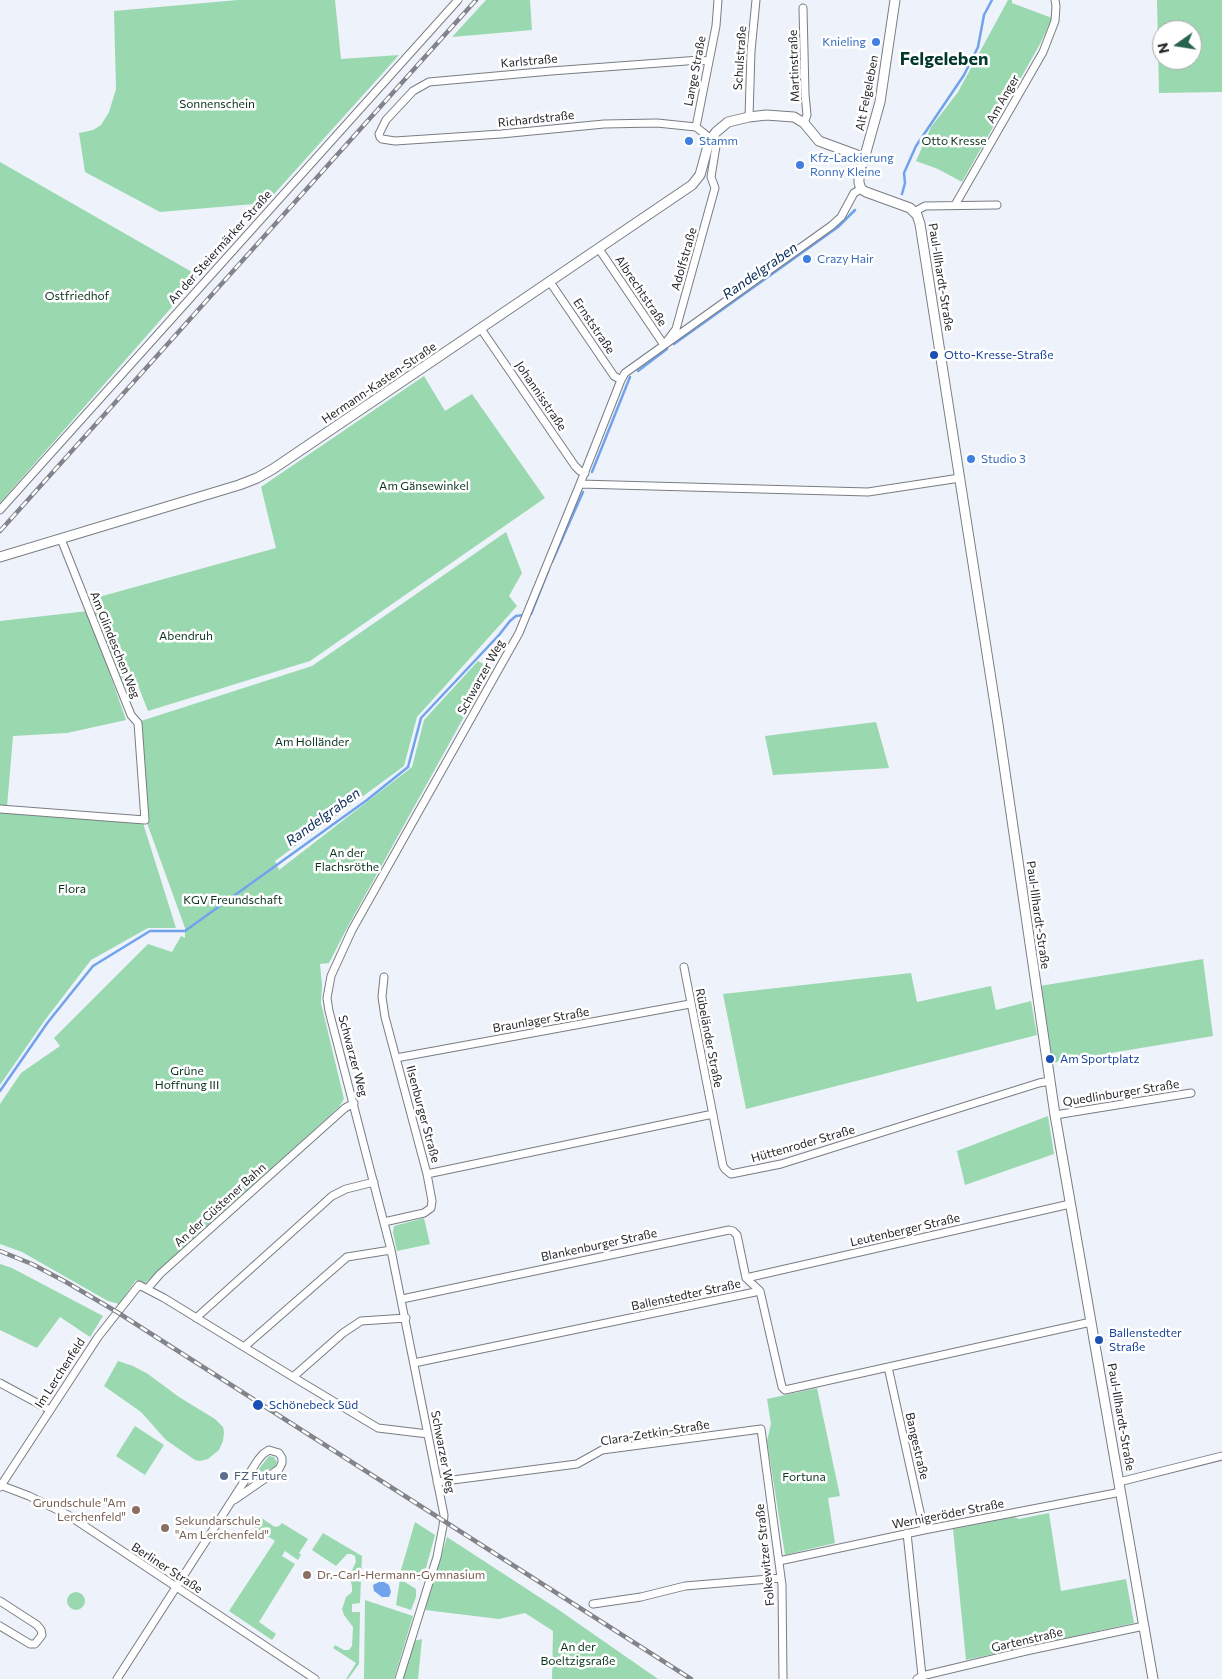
<!DOCTYPE html>
<meta charset="utf-8">
<style>
body{margin:0}
#map{position:relative;width:1222px;height:1679px;overflow:hidden;background:#eef2fa;font-family:Commissioner,sans-serif}
canvas{display:block}
.north{position:absolute;left:1152px;top:20px;width:50px;height:50px;box-sizing:border-box;background:#fff;border:1px solid #a9a9aa;border-radius:50%;rotate:257deg;font-size:14px;font-weight:700;line-height:20px;text-align:center;color:#27282b}
.north::after{content:'';display:block;margin:auto;width:18px;height:22px;background:#27644f;clip-path:polygon(50% 0,100% 100%,50% 72%,0 100%)}
</style>
<div id="map">
<canvas width="1222" height="1679"></canvas>
<div class="north">N</div>
</div>
<script>
const ctx = document.querySelector('canvas').getContext('2d');
ctx.lineJoin = 'round';
function fillPath(path, color) { ctx.fillStyle = color; ctx.fill(path, 'evenodd'); }
const poly = rows => new Path2D(rows.map(r => 'M' + r).join(''));
function trace(path, color, width, dash) { ctx.strokeStyle = color; ctx.lineWidth = width; ctx.lineCap = dash ? 'butt' : 'round'; ctx.setLineDash(dash || []); ctx.stroke(path); }
function label(font, color, halo, rows, align = 'center') {
  ctx.font = font + ' Commissioner,sans-serif'; ctx.lineWidth = 5; ctx.setLineDash([]); ctx.textBaseline = 'middle'; ctx.strokeStyle = halo; ctx.fillStyle = color; for (const [text, x, y, turn = 0] of rows) {
    ctx.save(); ctx.translate(x, y); ctx.rotate((+turn || 0) * Math.PI / 180); ctx.textAlign = isNaN(turn) ? turn : align; if (halo) ctx.strokeText(text, 0, 0); ctx.fillText(text, 0, 0); ctx.restore();
  }
}
fillPath(poly([
 [238,0,335,0,341,59,399,55,266,203,160,212,85,172,79,133,93,130,101,125,109,112,116,89,114,11],
 [486,0,530,0,532,30,452,37],
 [1008,0,1012,0,1012,3,1052,18,1040,44,962,182,938,169,916,161,931,127,958,92],
 [1157,0,1222,0,1222,92,1159,93],
 [1162,30,1192,30,1192,60,1162,60],
 [0,162,199,276,0,503],
 [424,376,445,411,472,394,545,498,310,661,148,711,136,680,121,685,88,600,276,548,261,487],
 [506,532,522,573,509,596,517,606,417,717,404,766,275,861,279,870,412,767,424,720,478,661,491,668,347,928,329,963,320,964,322,985,321,1003,344,1099,339,1107,144,1284,136,1280,119,1304,108,1301,22,1252,0,1244,0,1104,21,1073,60,1046,54,1038,148,944,172,952,181,936,185,938,185,928,147,823,141,721,312,666],
 [88,611,126,720,67,733,13,736,7,807,0,807,0,621],
 [876,722,889,768,773,775,765,736],
 [0,812,143,823,176,928,148,928,91,960,45,1020,0,1085],
 [1203,959,1213,1036,1051,1063,1040,986],
 [911,973,917,1002,991,986,996,1010,1031,1001,1037,1035,746,1109,723,994],
 [1048,1116,1054,1154,965,1185,957,1151],
 [424,1218,430,1244,397,1251,393,1232,394,1226],
 [0,1264,12,1268,103,1316,90,1337,60,1317,37,1348,0,1330],
 [118,1361,133,1366,148,1374,179,1397,215,1419,223,1427,224,1432,223,1441,219,1450,208,1459,200,1461,195,1460,166,1440,141,1412,104,1386],
 [817,1388,840,1496,828,1498,835,1543,785,1555,767,1441,771,1424,767,1399],
 [135,1426,164,1445,145,1475,116,1456],
 [269,1456,274,1457,277,1462,275,1467,262,1473,259,1469],
 [1049,1513,1061,1591,1126,1579,1134,1623,966,1660,953,1529,1014,1517,1019,1519],
 [260,1517,275,1527,279,1526,282,1523,308,1539,299,1553,301,1555,298,1560,285,1551,282,1556,295,1564,259,1622,276,1634,272,1640,229,1611,275,1541,254,1527],
 [415,1522,435,1535,426,1568,420,1580,412,1578,401,1570],
 [323,1533,362,1556,360,1603,352,1604,352,1612,360,1612,359,1664,348,1679,346,1679,356,1663,333,1648,335,1645,344,1650,349,1650,352,1646,353,1627,344,1615,342,1609,346,1597,352,1592,352,1586,349,1576,356,1562,355,1556,351,1554,347,1554,336,1566,312,1550],
 [447,1537,556,1608,658,1679,552,1679,553,1631,525,1613,499,1619,425,1610],
 [400,1579,416,1589,416,1597,411,1610,396,1605],
 '67 1601a9 9 0 1 1 18 0a9 9 0 1 1-18 0Z',
 [365,1600,413,1616,394,1679,364,1679],
 [422,1639,418,1679,402,1679,414,1641]
]), '#9ad9b0');
fillPath(poly([
 [379,1582,384,1582,389,1585,391,1592,389,1597,382,1597,374,1591,373,1585]
]), '#71a3ed');
trace(poly([
 [902,194,905,183,904,173,916,146,964,75,978,47,984,15,992,0],
 [674,344,838,227,855,210],
 [638,371,667,349],
 [592,472,630,377],
 [552,562,583,492],
 [0,1091,48,1022,93,966,150,931,185,931,367,800,408,767,421,718,499,635,510,621,516,616,531,614,549,569]
]), '#71a3ed', 2.5);
const minor = poly([
 [803,8,805,94,807,115,804,123],
 [749,117,751,51,756,0],
 [696,127,657,123,604,124,501,134,395,141,382,139,380,137,379,134,386,120,413,91,429,82,551,71,700,60,708,61],
 [955,205,1043,52,1055,21,1056,6,1055,0],
 [914,212,925,206,997,205],
 [599,249,664,345,676,329,715,188,711,177,716,146,715,142,696,127,716,26,718,0],
 [550,282,614,376,621,380],
 [481,329,575,466,580,471,585,473],
 [580,484,868,492,960,478],
 [0,510,458,0],
 [0,809,145,820,138,723,131,715,61,539],
 [684,967,723,1166,725,1169,731,1174,781,1164,1039,1083,1050,1081],
 [384,977,382,997,385,1017,427,1174,432,1201,431,1208,424,1213,384,1222],
 [396,1058,690,1004],
 [1055,1115,1191,1093],
 [427,1174,713,1114],
 [746,1278,1070,1204],
 [147,1289,160,1274,288,1159,345,1108,354,1103],
 [402,1299,729,1230,733,1231,737,1235,746,1278,760,1291],
 [196,1318,332,1196,346,1189,374,1182],
 [244,1347,347,1257,391,1250],
 [414,1363,760,1291,782,1387,785,1390,1091,1322],
 [888,1367,924,1530],
 [293,1377,343,1333,361,1321,406,1318],
 [0,1383,50,1410],
 [437,1482,577,1464,602,1450,761,1429,782,1585,783,1679],
 [1119,1482,1222,1456],
 [0,1485,29,1496,68,1515,315,1679],
 [0,1487,98,1337,139,1285,164,1298,293,1377,378,1428,428,1434],
 [907,1533,922,1676],
 [779,1561,924,1530,1121,1492],
 [0,1601,37,1625,41,1630,42,1635,35,1644,30,1644,0,1626],
 [593,1604,641,1597,685,1586,781,1578],
 [117,1679,258,1460,263,1454,269,1450,279,1453,282,1458,282,1463,279,1469,234,1500],
 [399,1679,437,1557,443,1526,444,1515,391,1250,329,1011,327,998,331,976,352,930,519,633,580,484,621,380,625,373,831,226,841,217,854,193,861,189],
 [917,1679,922,1676,1026,1651,1144,1626]
]);
const tertiary = poly([
 [895,0,880,102,859,177,859,183,861,189,866,192,910,208,917,215,920,224,998,724,1055,1115,1153,1679],
 [0,557,239,485,257,478,273,469,692,185,700,175,709,142,716,132,728,122,749,117,766,115,794,117,804,123,819,141,865,158]
]);
trace(minor, '#797d83', 9);
trace(tertiary, '#797d83', 11);
trace(minor, '#fff', 7);
trace(tertiary, '#fff', 9);
const rail = poly([
 [0,531,476,0],
 [0,1251,32,1264,66,1282,117,1312,691,1679]
]);
trace(rail, '#828489', 4.5);
trace(rail, '#fff', 2.5, [8]);
for (const [x, y, r, color] of [
 [876,42,5,"#3f7fe0"],
 [689,141,5,"#3f7fe0"],
 [800,165,5,"#3f7fe0"],
 [807,259,5,"#3f7fe0"],
 [934,355,5,"#1a4fb4"],
 [971,459,5,"#3f7fe0"],
 [1050,1059,5,"#1a4fb4"],
 [1099,1340,5,"#1a4fb4"],
 [258,1405,6,"#1a4fb4"],
 [224,1476,5,"#5c6f8a"],
 [136,1510,5,"#8d6e63"],
 [165,1528,5,"#8d6e63"],
 [307,1575,5,"#8d6e63"]
]) { const dot = new Path2D(); dot.arc(x, y, r, 0, 2 * Math.PI); ctx.fillStyle = color; ctx.fill(dot); trace(dot, '#fff', 2); }
label('12px', '#366cbe', '#fff', [
 ["Knieling",866,42,"right"],
 ["Stamm",699,141],
 ["Kfz-Lackierung",810,158],
 ["Ronny Kleine",810,172],
 ["Crazy Hair",817,259],
 ["Studio 3",981,459]
], 'left');
label('12px', '#27282b', '#fff', [
 ["Schulstraße",740,58,-86],
 ["Karlstraße",529,61,-5],
 ["Martinstraße",794,66,-92],
 ["Lange Straße",695,71,-79],
 ["Alt Felgeleben",867,93,-79],
 ["Am Anger",1003,99,-60],
 ["Richardstraße",536,119,-6],
 ["An der Steiermärker Straße",220,247,-48],
 ["Adolfstraße",684,259,-74],
 ["Paul-Illhardt-Straße",941,277,81],
 ["Albrechtstraße",641,291,56],
 ["Ernststraße",594,326,56],
 ["Hermann-Kasten-Straße",379,383,-34],
 ["Johannisstraße",541,396,56],
 ["Am Glindeschen Weg",115,645,68],
 ["Schwarzer Weg",481,677,-61],
 ["Paul-Illhardt-Straße",1038,915,82],
 ["Braunlager Straße",541,1020,-10],
 ["Rübeländer Straße",709,1038,79],
 ["Schwarzer Weg",353,1056,75],
 ["Quedlinburger Straße",1121,1093,-9],
 ["Ilsenburger Straße",423,1114,75],
 ["Hüttenroder Straße",803,1144,-16],
 ["An der Güstener Bahn",220,1205,-42],
 ["Leutenberger Straße",905,1230,-13],
 ["Blankenburger Straße",599,1245,-12],
 ["Ballenstedter Straße",686,1295,-12],
 ["Im Lerchenfeld",60,1373,-57],
 ["Paul-Illhardt-Straße",1121,1417,80],
 ["Clara-Zetkin-Straße",655,1433,-9],
 ["Bangestraße",917,1446,77],
 ["Schwarzer Weg",443,1452,79],
 ["Wernigeröder Straße",948,1514,-11],
 ["Folkewitzer Straße",765,1555,-96],
 ["Berliner Straße",167,1568,33],
 ["Gartenstraße",1027,1640,-13]
]);
label('12px', '#0a331d', '#fff', [
 ["Sonnenschein",217,104],
 ["Otto Kresse",954,141],
 ["Ostfriedhof",77,296],
 ["Am Gänsewinkel",424,486],
 ["Abendruh",186,636],
 ["Am Holländer",312,742],
 ["An der",347,853],
 ["Flachsröthe",347,867],
 ["Flora",72,889],
 ["KGV Freundschaft",233,900],
 ["Grüne",187,1071],
 ["Hoffnung III",187,1085],
 ["Fortuna",804,1477],
 ["An der",578,1647],
 ["Boeltzigsraße",578,1661]
]);
label('12px', '#164399', '#fff', [
 ["Otto-Kresse-Straße",944,355],
 ["Am Sportplatz",1060,1059],
 ["Ballenstedter",1109,1333],
 ["Straße",1109,1347],
 ["Schönebeck Süd",269,1405]
], 'left');
label('12px', '#4e5e75', '#fff', [
 ["FZ Future",234,1476]
], 'left');
label('12px', '#785e54', '#fff', [
 ["Grundschule \"Am",126,1503,"right"],
 ["Lerchenfeld\"",126,1517,"right"],
 ["Sekundarschule",175,1521],
 ["\"Am Lerchenfeld\"",175,1535],
 ["Dr.-Carl-Hermann-Gymnasium",317,1575]
], 'left');
label('italic 14px', '#072855', '#fff', [
 ["Randelgraben",760,271,-35],
 ["Randelgraben",323,817,-36]
]);
label('bold 18px', '#023829', '#fff', [
 ["Felgeleben",944,59]
]);
</script>
